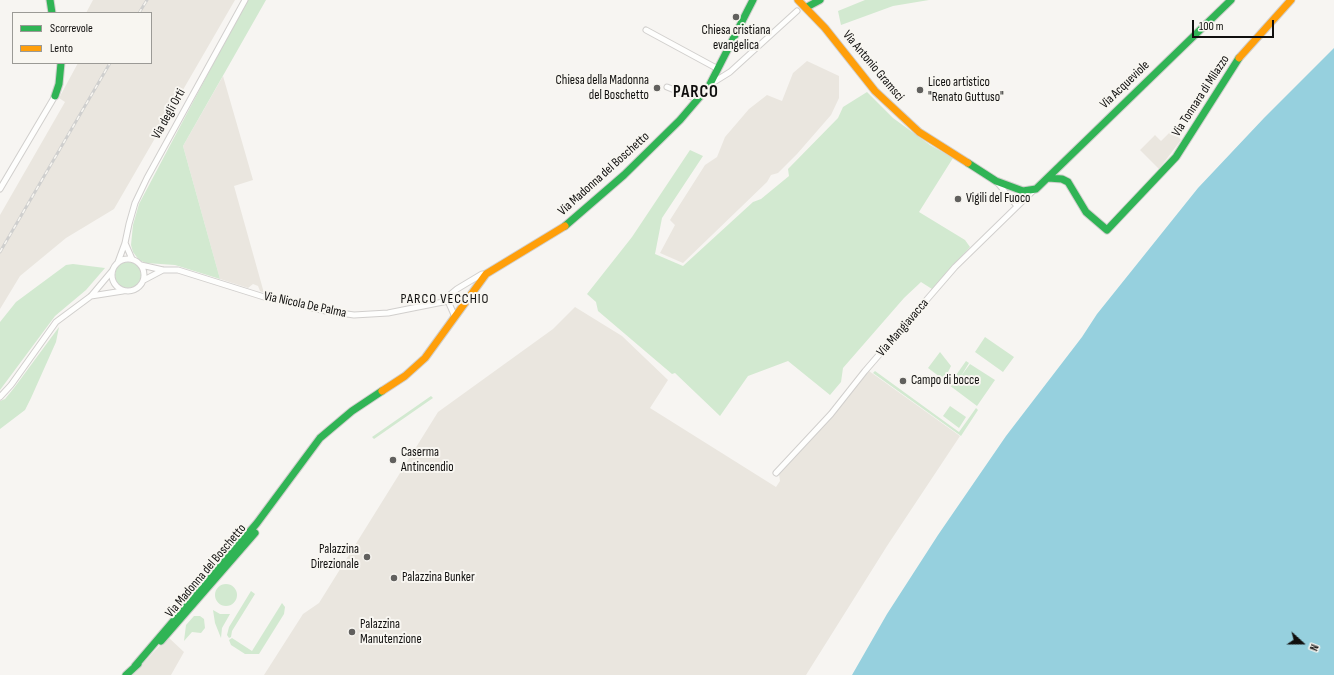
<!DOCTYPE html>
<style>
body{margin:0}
#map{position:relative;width:1334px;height:675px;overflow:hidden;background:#f7f5f2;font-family:"Sofia Sans Condensed",sans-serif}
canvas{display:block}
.legend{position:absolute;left:12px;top:12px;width:140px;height:52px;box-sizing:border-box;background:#f8f6f1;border:1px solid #9b9a96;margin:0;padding:5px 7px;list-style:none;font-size:12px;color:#100f0e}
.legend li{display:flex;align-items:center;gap:8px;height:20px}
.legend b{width:20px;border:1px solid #9b9a96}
.north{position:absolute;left:1282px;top:623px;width:40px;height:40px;-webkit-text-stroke:3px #f8f6f1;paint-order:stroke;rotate:111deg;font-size:11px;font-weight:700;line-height:16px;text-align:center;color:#100f0e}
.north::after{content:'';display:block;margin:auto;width:14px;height:18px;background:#100f0e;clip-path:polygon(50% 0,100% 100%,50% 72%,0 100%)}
.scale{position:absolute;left:1192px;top:20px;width:82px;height:18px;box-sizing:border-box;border:2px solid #100f0e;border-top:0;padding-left:5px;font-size:12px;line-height:14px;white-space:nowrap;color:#100f0e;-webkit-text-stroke:3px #f8f6f1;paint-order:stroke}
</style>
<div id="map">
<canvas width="1334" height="675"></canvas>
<ul class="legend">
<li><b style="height:5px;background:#30b455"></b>Scorrevole</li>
<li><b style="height:5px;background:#ff9f0a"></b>Lento</li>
</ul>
<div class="north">N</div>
<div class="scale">100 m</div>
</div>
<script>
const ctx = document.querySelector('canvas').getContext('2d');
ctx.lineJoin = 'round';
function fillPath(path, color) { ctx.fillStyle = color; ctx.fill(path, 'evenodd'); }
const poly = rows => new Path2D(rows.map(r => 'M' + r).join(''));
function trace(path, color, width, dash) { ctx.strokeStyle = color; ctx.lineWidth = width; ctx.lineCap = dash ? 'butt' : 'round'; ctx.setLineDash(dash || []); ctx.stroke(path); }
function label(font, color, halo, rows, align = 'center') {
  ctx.font = font + ' "Sofia Sans Condensed",sans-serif'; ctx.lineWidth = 4; ctx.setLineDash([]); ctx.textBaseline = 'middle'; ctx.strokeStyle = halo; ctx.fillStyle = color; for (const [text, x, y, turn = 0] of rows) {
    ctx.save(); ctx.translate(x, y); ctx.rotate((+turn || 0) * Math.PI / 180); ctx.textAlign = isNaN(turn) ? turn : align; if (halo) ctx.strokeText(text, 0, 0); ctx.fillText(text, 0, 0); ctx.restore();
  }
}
fillPath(poly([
 [93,0,235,0,114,209,66,238,20,276,0,309,0,215,65,102,59,98,78,63,151,63,151,13,86,13],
 [807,61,839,76,839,98,831,115,797,154,778,173,771,175,767,182,683,263,660,253,675,225,670,220,705,165,717,157,725,137,749,109,767,95,782,101,793,73],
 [223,76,253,180,234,186,264,293,260,291,258,286,253,284,248,288,220,279,183,146],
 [1172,130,1181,140,1159,169,1140,150,1155,135,1161,141],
 [575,307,622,336,668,380,650,408,776,487,780,481,779,474,833,415,869,371,960,436,887,546,806,675,264,675,303,614,319,603,438,412,553,329],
 [168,637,184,652,171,675,132,675]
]), '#eae6df');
fillPath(poly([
 [247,0,266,0,183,146,220,279,175,265,146,263,139,260,133,252,131,245,133,225,139,204],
 [865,0,929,0,893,6,841,25,838,11],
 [867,92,893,118,930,145,953,158,919,212,965,240,970,247,932,289,921,282,904,298,843,368,841,382,830,395,788,361,748,376,720,416,675,373,672,374,598,311,596,302,587,294,632,237,690,150,703,156,662,218,655,254,683,266,753,202,761,199,789,176,788,169,838,118,843,107],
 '115 275a13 13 0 1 1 26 0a13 13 0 1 1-26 0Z',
 [73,264,105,268,86,290,55,316,0,390,0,322,16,302,66,265],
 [59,327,56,342,31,398,25,410,0,429,0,401,5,399,14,388],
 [985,337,1014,357,1003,372,975,352],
 [940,352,951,366,944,380,928,368],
 [966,361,969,363,961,376,970,364,995,380,977,406,949,385],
 [875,371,959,432,976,408,978,410,961,436,873,373],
 [431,396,433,398,374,439,372,437],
 [950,406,966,417,959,428,943,416],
 '215 595a11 11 0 1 1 22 0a11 11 0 1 1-22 0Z',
 [251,591,255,594,232,631,231,637,229,638,227,635,229,627],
 [282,603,285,607,284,614,259,654,245,654,231,645,229,640,232,638,252,651],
 [213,610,220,614,230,614,222,628,221,638,215,623],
 [194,616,200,616,204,619,205,628,201,633,192,632,184,641,186,625]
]), '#d2e9d0');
fillPath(poly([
 [1334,48,1334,675,852,675,887,614,938,535,1006,436,1082,337,1097,314,1198,188,1264,118]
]), '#96d0de');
const street = poly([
 [646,30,718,69],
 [709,85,730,72,797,11],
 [667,87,697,99],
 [996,181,1017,206],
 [0,189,55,96],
 [125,243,132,259],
 '112 275a16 16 0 1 1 32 0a16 16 0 1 1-32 0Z',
 [118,262,125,243,129,224,135,203,147,178,245,0],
 [141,265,163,270,178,270,264,297,326,311,354,315,388,313,448,301,451,294,457,289,482,274,486,274],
 [144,280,163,270],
 [91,296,123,291],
 [448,301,455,317],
 [0,397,11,385,56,322,91,296,112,271],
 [776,473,831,414,865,371,955,267,1035,189]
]);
const fast = poly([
 [50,0,52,13],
 [807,7,820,0],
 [55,96,59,84,61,63],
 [968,163,996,181,1023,191,1036,189,1231,0],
 [1048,178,1062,179,1068,182,1086,212,1107,230,1176,157,1239,58],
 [565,226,624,175,680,120,709,86,753,0],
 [161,641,255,533],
 [135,666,257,523,320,438,352,411,382,391],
 [126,675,138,664]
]);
const slow = poly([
 [798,0,825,28,875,91,919,132,968,163],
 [1239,58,1291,0],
 [382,391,405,376,425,358,486,274,565,226]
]);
trace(street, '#d1cfcd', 7);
trace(fast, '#d1cfcd', 9);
trace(slow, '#d1cfcd', 9);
trace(street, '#fefefd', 5);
trace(fast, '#30b455', 7);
trace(slow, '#ff9f0a', 7);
const rail = poly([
 [139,13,147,0],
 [0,252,110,63]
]);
trace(rail, '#cfcfce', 3);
trace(rail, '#f8f6f1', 1.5, [4.5]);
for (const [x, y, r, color] of [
 [736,17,4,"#61605e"],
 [657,88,4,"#61605e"],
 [920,90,4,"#61605e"],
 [958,199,4,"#61605e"],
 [903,381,4,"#61605e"],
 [393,460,4,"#61605e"],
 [367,557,4,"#61605e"],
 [394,578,4,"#61605e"],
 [352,632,4,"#61605e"]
]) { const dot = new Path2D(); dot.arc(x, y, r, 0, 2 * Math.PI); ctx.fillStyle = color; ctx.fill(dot); trace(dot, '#f8f6f1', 1.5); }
label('13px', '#100f0e', '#f8f6f1', [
 ["Chiesa cristiana",736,31,"center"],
 ["evangelica",736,46,"center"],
 ["Chiesa della Madonna",649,81,"right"],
 ["del Boschetto",649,96,"right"],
 ["Liceo artistico",928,83],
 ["\"Renato Guttuso\"",928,98],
 ["Vigili del Fuoco",966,199],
 ["Campo di bocce",911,381],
 ["Caserma",401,453],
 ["Antincendio",401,468],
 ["Palazzina",359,550,"right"],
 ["Direzionale",359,565,"right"],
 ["Palazzina Bunker",402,578],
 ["Palazzina",360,625],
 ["Manutenzione",360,640]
], 'left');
label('13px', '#100f0e', '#f8f6f1', [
 ["Via Antonio Gramsci",873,66,50],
 ["Via Acqueviole",1125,85,-44],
 ["Via Tonnara di Milazzo",1201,96,-57],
 ["Via degli Orti",169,114,-61],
 ["Via Madonna del Boschetto",604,174,-42],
 ["Via Nicola De Palma",305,305,12],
 ["Via Mangiavacca",903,328,-49],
 ["Via Madonna del Boschetto",206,571,-50]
]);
ctx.letterSpacing = '1px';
label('14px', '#100f0e', '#f8f6f1', [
 ["PARCO VECCHIO",445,299]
]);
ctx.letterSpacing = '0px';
ctx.letterSpacing = '1px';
label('bold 17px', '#100f0e', '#f8f6f1', [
 ["PARCO",696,93]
]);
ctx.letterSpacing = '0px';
</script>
